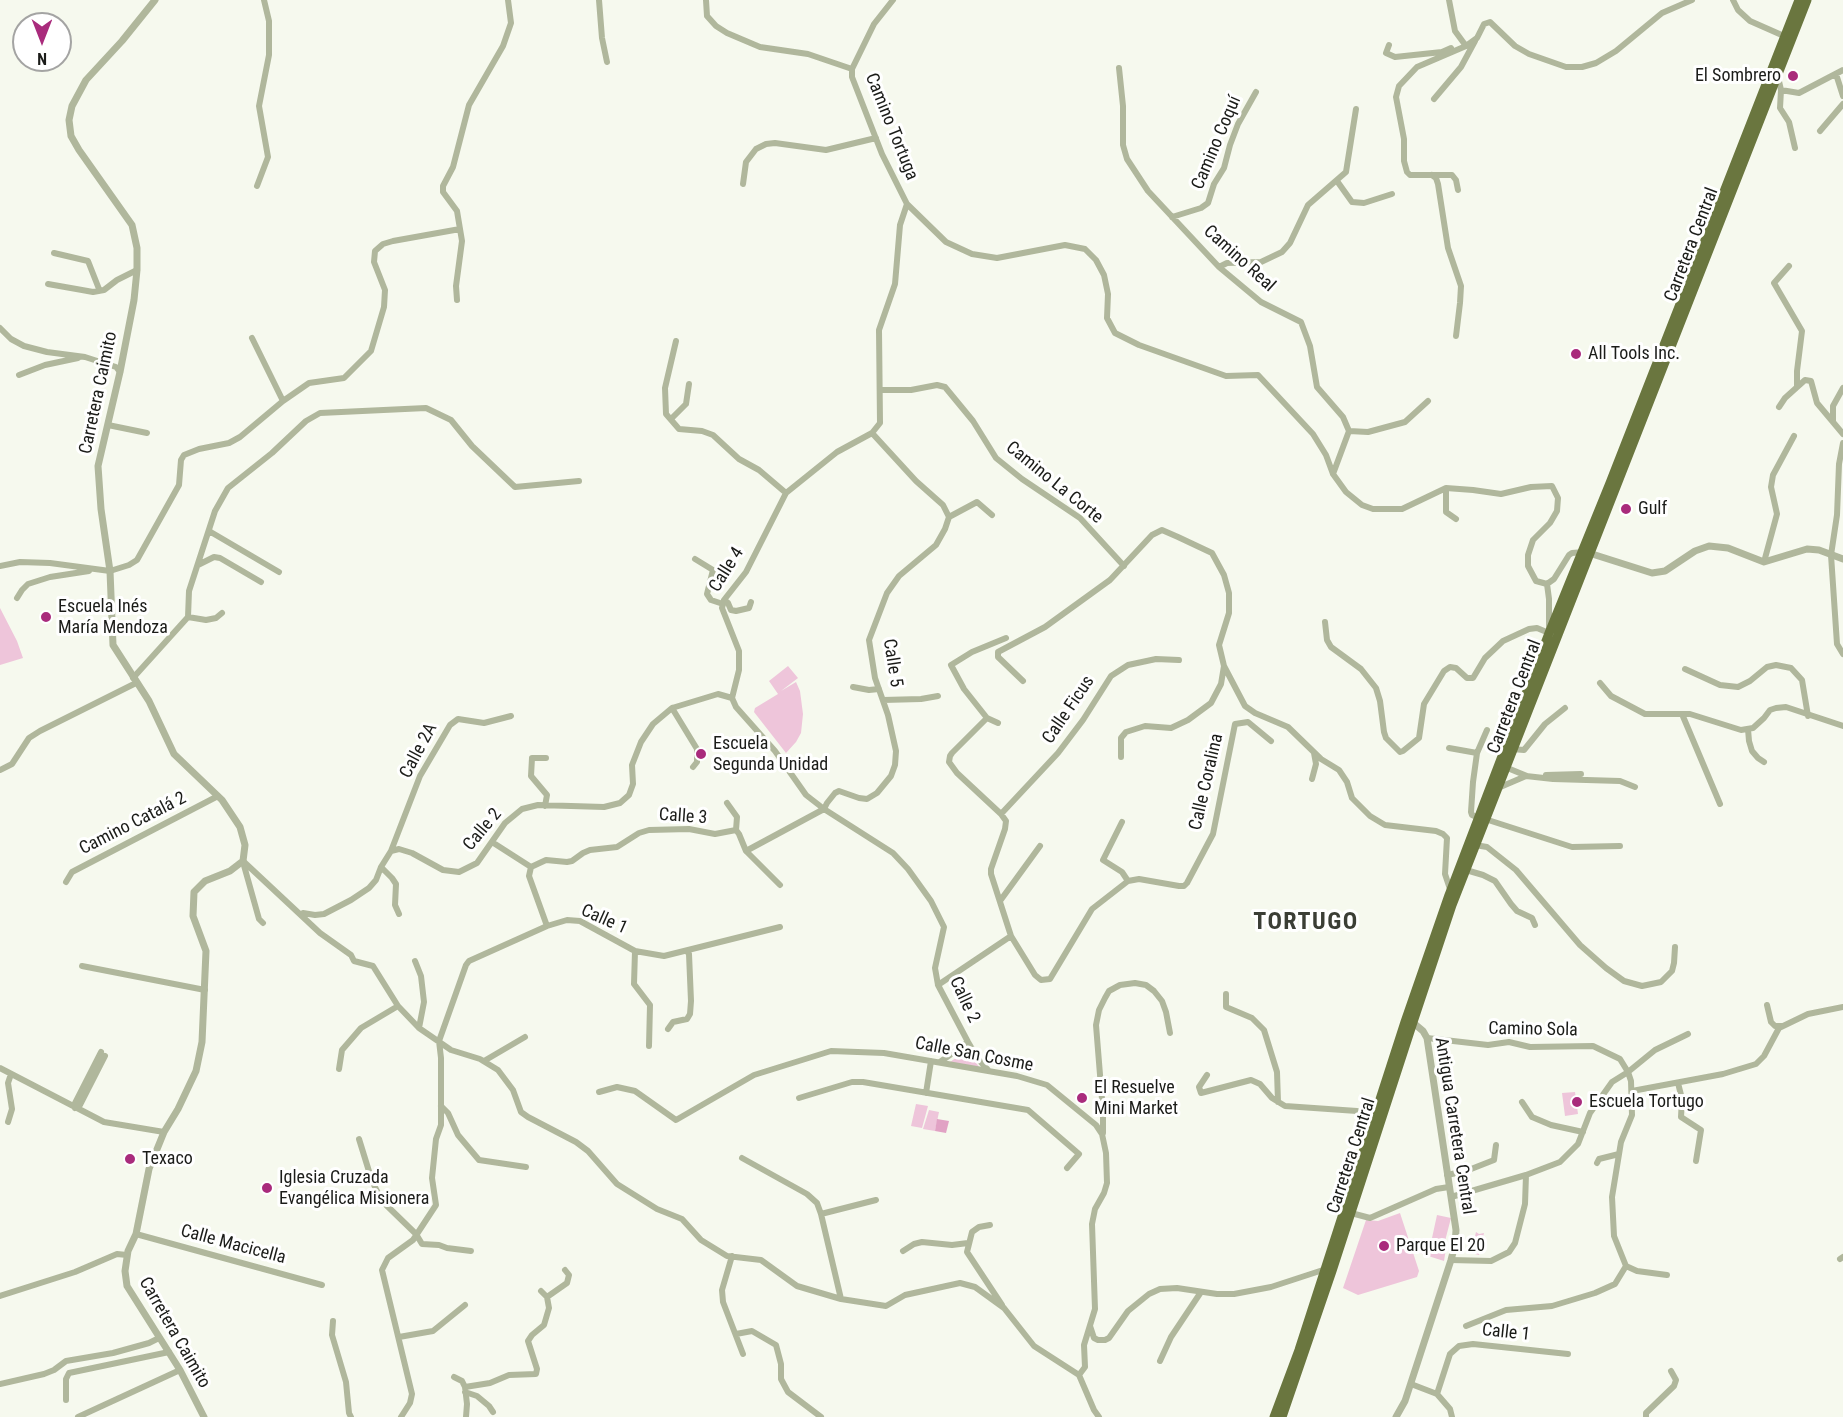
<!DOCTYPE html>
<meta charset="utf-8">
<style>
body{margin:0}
#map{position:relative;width:1843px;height:1417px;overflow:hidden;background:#f6f9ee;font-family:"Roboto Condensed",sans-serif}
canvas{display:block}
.north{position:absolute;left:12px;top:12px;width:60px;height:60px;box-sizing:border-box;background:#fff;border:2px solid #a4a4a3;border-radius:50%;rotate:180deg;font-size:16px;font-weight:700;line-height:24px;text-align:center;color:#1b1c19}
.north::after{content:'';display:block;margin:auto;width:21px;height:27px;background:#a92b7c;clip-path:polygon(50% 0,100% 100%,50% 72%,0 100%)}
</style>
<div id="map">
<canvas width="1843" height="1417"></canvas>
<div class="north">N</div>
</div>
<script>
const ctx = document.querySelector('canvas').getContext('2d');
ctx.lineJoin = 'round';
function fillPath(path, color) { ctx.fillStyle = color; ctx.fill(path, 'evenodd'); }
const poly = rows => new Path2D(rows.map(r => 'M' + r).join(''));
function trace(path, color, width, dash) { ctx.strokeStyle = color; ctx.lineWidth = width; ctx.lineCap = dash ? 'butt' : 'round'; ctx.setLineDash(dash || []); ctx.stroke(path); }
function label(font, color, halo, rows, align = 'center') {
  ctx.font = font + ' "Roboto Condensed",sans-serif'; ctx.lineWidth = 6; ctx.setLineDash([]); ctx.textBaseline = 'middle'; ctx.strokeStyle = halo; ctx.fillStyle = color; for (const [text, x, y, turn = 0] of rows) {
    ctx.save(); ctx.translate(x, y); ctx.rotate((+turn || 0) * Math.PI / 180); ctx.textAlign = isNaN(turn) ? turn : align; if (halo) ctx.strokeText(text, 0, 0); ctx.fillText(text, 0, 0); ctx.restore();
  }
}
fillPath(poly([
 [0,608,17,641,23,658,0,665],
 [788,666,798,678,781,691,796,682,800,691,803,714,801,733,796,742,786,753,754,712,755,708,778,694,769,681],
 [966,1050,980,1068,949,1063],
 [1575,1092,1578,1114,1565,1116,1562,1093],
 [916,1104,928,1106,922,1128,911,1126],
 [929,1110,939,1112,935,1131,923,1129],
 [1400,1213,1419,1271,1417,1277,1358,1295,1343,1288,1366,1220,1378,1221],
 [1437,1215,1451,1218,1445,1241,1432,1238],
 [1476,1232,1479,1234,1484,1233,1479,1255,1471,1253],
 [1415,1241,1447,1242,1444,1261,1422,1254,1419,1252]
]), '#eec5da');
fillPath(poly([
 [937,1119,949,1121,946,1133,935,1131]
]), '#e1a2c4');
trace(poly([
 [599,0,602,38,607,62],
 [706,0,707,16,716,26,727,33,760,47,808,54,852,69],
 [893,0,874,24,852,69,852,77,882,154,907,204,946,242,972,254,997,258,1065,245,1085,249,1096,260,1104,275,1108,294,1107,318,1115,333,1139,345,1226,376,1258,375,1313,434,1326,455,1333,474,1346,492,1362,505,1373,509,1402,509,1446,488,1473,490,1501,494,1531,487,1552,486,1558,498,1557,511,1550,523,1533,540,1528,555,1528,566,1536,581,1547,584],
 [1449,0,1455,31,1466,46],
 [1733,0,1738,10,1750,21,1784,36],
 [1389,45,1386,53,1395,57,1442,52,1451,48],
 [1119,68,1123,106,1123,145,1127,159,1148,191,1219,267,1261,302,1301,322,1310,346,1317,387,1343,417,1349,431,1333,474],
 [1836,74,1843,96],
 [1778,77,1781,90,1780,108,1789,122,1795,148],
 [1781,90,1799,93,1843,70],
 [1434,99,1461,67,1475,41],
 [1820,131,1843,104],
 [1432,175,1436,178,1438,184,1448,248,1461,286,1460,303,1456,336],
 [1337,181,1352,202,1364,203,1392,194],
 [743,184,746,162,756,149,766,144,775,143,826,150,876,138],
 [257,186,268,157,259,106,269,55,269,21,264,0],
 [1458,190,1456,180,1452,175,1410,175,1407,172,1404,161,1404,139,1396,97,1399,86,1417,67,1466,46,1477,38,1484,24,1490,22,1515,46,1529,54,1566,67,1582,67,1596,63,1616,51,1662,13,1692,0],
 [907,204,900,225,895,284,879,330,880,423,872,433,837,452,786,493,746,572,724,600,722,608,739,651,739,670,732,698,736,707,775,751,806,795,824,809,893,853,908,869,931,901,944,927,935,968,938,985,968,1042,978,1059,989,1071],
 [1172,217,1201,208,1208,203,1214,184,1224,168,1230,145,1238,124,1256,92],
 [54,253,88,261,99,289],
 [1789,266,1774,283,1802,331,1797,371,1797,387],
 [1219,267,1227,263,1261,262,1282,252,1290,243,1308,205,1346,172,1356,109],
 [48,284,82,290,93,292,104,290,117,280,137,270],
 [457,300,456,286,462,241,457,211,443,192,443,186,453,167,469,105,503,46,511,23,508,0],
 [0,328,11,339,24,346,47,352,85,357,116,367,120,372],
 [252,338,283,401],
 [676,341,665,388,666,414,679,429,702,431,713,435,739,459,759,470,786,493],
 [19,375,45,365,78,358],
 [880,390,911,390,937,385,945,387,973,421,996,458,1022,479,1080,518,1124,566],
 [1779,407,1785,398,1805,380,1811,381,1817,403,1843,434],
 [671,419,686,404,689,384],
 [1833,422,1833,406,1843,388],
 [108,425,147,433],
 [1349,431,1368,432,1405,422,1428,401],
 [1843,443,1839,464,1837,515,1831,555,1837,644,1843,654],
 [1446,488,1446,512,1456,519],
 [949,517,977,502,992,515],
 [209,531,279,572],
 [695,559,713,570,707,594,711,600,723,604],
 [1764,562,1777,514,1771,487,1773,475,1794,436],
 [198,565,214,557,220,558,261,582],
 [0,566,20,562,50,563,110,571,129,565,137,560,179,485,181,460,184,455,199,449,229,443,240,437,283,401,309,383,344,378,371,351,384,307,385,290,374,262,375,251,383,244,393,241,460,229],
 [1547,584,1554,579,1569,555,1572,553,1584,552],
 [17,598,22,590,28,584,50,577,89,571],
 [724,600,728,603,731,610,736,611,749,608,751,602],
 [188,617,206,620,216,618,222,613],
 [1325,622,1327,640,1331,647,1361,669,1376,688,1380,701,1384,732,1386,738,1400,752,1403,751,1419,738,1424,704,1444,671,1450,667,1456,668,1467,678,1473,678,1485,658,1503,641,1529,629,1537,628,1549,633,1549,599,1547,584],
 [1685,669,1720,685,1738,687,1750,681,1767,667,1776,665,1791,668,1802,680,1808,716],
 [133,678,188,617,189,591,215,511,228,488,272,453,306,421,320,413,426,408,451,420,472,446,515,487,579,481],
 [1023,681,998,657,998,652,1045,627,1110,580,1152,535,1162,530,1178,537,1212,553,1224,575,1229,593,1229,613,1219,645,1224,666,1245,706,1255,713,1288,727,1321,759,1339,770,1347,782,1352,798,1370,816,1385,825,1436,831,1443,834,1447,838,1445,874,1450,889],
 [1600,683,1611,696,1645,714,1690,714,1741,730,1753,728,1764,718,1770,710,1776,708,1786,707,1843,726],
 [853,687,869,690,879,689],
 [883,700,921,699,938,696],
 [672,708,697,749,697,762,693,767],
 [1682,714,1720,804],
 [987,718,952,753,950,756,949,762,957,773,1001,814,1006,821,1005,829,991,869,991,874,1011,936,1035,975,1041,980,1050,979,1092,909,1128,881,1139,879,1179,886,1184,886,1187,883,1213,834,1235,724,1248,722,1271,741],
 [998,723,987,718,964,689,951,665,972,652,1006,638],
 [1748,729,1749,741,1752,751,1758,758,1764,762],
 [1449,748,1477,753],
 [1512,749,1524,750,1545,724,1565,708],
 [1121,757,1121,738,1126,732,1145,726,1171,728,1188,720,1211,703,1221,684,1224,666],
 [1505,767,1527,776],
 [0,770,12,764,29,738,40,731,136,683],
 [1546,775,1581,774],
 [1312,779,1316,764,1314,753],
 [1498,788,1526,776,1553,779,1620,781,1635,787],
 [727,803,737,817,736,830],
 [545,806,547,795,531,776,532,758,546,758],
 [1001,814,1058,753,1083,720,1111,676,1128,665,1156,659,1179,660],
 [1479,818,1472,815,1471,812,1473,782,1477,753,1487,730],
 [1485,819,1572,847,1620,846],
 [1122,822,1103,860,1122,872,1128,881],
 [492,842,531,867],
 [1475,845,1487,847,1516,870,1580,945,1606,968,1624,981,1642,986,1661,982,1672,971,1674,963,1675,947],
 [391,851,420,776,450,725,458,719,484,723,511,716],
 [746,851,824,809,827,803,835,793,839,791,859,798,867,799,877,793,891,776,895,765,896,751,888,715,875,678,869,640,887,593,899,576,936,545,945,529,949,517,943,505,916,481,872,433],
 [243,861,320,933,351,955,354,961,373,966,398,1006,419,1028,451,1050,480,1059,498,1070,513,1090,521,1112,528,1117,576,1142,588,1151,617,1184,657,1209,682,1219,701,1240,727,1256,761,1260,797,1286,841,1299,886,1306,905,1295,960,1283,975,1287,1004,1308,1034,1346,1079,1375],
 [243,862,259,919,263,923],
 [381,867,392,878,396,884,395,905,399,914],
 [1466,870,1483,875,1495,881,1511,904,1517,911,1532,918,1535,925],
 [66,882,72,872,218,796],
 [1000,901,1040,846],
 [303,913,315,915,324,914,351,900,369,888,376,880,381,867,391,851,399,849,412,853,443,870,459,872,477,863,505,823,522,809,538,805,604,807,620,803,629,795,633,784,632,765,641,742,653,724,672,708,718,694,732,698],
 [547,926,529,876,531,867,546,860,567,862,572,861,583,853,590,850,617,847,639,833,649,830,689,829,715,834,736,830,739,834,746,851,780,885],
 [635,951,634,984,650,1005,649,1046],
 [415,961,421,976,424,1002,419,1028],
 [82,966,205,990],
 [938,985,1011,936],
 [1226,994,1226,1007,1252,1018,1264,1030,1277,1072,1278,1102],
 [1767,1005,1771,1022,1775,1026,1782,1026],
 [668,1029,673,1022,687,1019,690,1014,691,1001,689,954,687,951],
 [1427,1038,1488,1045,1509,1042,1530,1047,1593,1046,1620,1059,1628,1072,1631,1081,1632,1115,1621,1142,1612,1197,1614,1236,1626,1266,1637,1271,1667,1275],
 [484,1061,525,1037],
 [940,1062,968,1042],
 [0,1068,104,1122,164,1132],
 [339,1069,342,1050,361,1028,398,1006],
 [1207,1075,1199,1087,1201,1093,1251,1080,1260,1084,1272,1098,1285,1106,1357,1111,1374,1118],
 [1678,1083,1682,1099,1681,1117,1701,1130,1696,1161],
 [1632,1091,1723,1074,1756,1064,1764,1056,1779,1028,1808,1014,1843,1007],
 [599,1092,617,1087,635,1091,676,1120,754,1075,831,1051,884,1053,1017,1076,1047,1085,1096,1125,1102,1134,1106,1153,1107,1183,1104,1193,1095,1209,1092,1224,1095,1309,1084,1345,1085,1367,1079,1375],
 [926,1093,931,1061],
 [799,1098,852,1082,863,1082,1028,1110,1079,1154,1067,1168],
 [1522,1102,1532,1117,1551,1125,1583,1132],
 [441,1106,448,1113,458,1135,479,1160,526,1167],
 [75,1108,75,1103,101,1052],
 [75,1108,80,1105,105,1056],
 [8,1122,12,1109,8,1083,11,1074],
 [1103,1133,1103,1112,1096,1025,1099,1010,1105,998,1109,991,1120,985,1135,983,1146,985,1154,991,1162,1001,1166,1012,1170,1033],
 [359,1139,372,1181,382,1201,416,1234,422,1244,439,1245,447,1248,471,1251],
 [742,1158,807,1194,817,1203,821,1214,841,1299],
 [1597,1163,1599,1159,1619,1154],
 [1447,1175,1466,1171,1494,1160,1496,1145],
 [1451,1197,1526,1175,1560,1162,1578,1144,1590,1113,1612,1082,1628,1072,1655,1050,1688,1034],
 [1351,1213,1370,1218,1436,1189,1449,1187],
 [821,1214,876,1200],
 [990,1225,979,1227,972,1232,967,1252,1002,1305],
 [136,1234,322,1285],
 [903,1251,914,1244,922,1242,952,1245,968,1243],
 [732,1256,722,1290,723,1302,743,1354],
 [1840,1259,1843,1257],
 [1451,1260,1491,1261,1509,1252,1515,1243,1525,1204,1526,1175],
 [0,1296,75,1272,117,1254,127,1255],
 [547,1297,567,1283,569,1275,565,1270],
 [333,1321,332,1335,346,1382,349,1413,351,1417],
 [1090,1326,1094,1338,1098,1340,1105,1340,1109,1338,1128,1311,1149,1294,1160,1289,1177,1288,1217,1294,1234,1294,1271,1287,1326,1269],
 [1466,1326,1506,1310,1552,1306,1595,1293,1615,1284,1626,1266],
 [736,1334,752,1331,776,1345,781,1364,781,1379,788,1392,821,1417],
 [399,1337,433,1331,465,1305],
 [1160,1361,1171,1337,1201,1292],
 [1079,1375,1094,1410,1099,1417],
 [454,1377,462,1381,465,1387],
 [0,1384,44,1374,54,1370,66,1361,113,1353,149,1343,159,1338],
 [1411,1384,1437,1394,1450,1409,1452,1417],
 [465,1392,477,1396,489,1406,493,1412],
 [1437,1394,1450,1354,1459,1346,1473,1344,1568,1354],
 [66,1400,66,1379,69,1373,169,1352],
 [78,1417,180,1370],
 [401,1417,410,1403,412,1394,382,1270,388,1258,413,1240,436,1205,432,1178,436,1139,441,1125,441,1058,439,1041,466,965,469,961,547,926,567,920,580,921,635,951,664,956,780,927],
 [466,1417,467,1404,465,1387,490,1383,509,1375,536,1374,537,1369,528,1341,532,1335,544,1325,549,1308,547,1297,541,1291],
 [1646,1417,1646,1413,1674,1386,1676,1380,1671,1371]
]), '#b0b79c', 6);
trace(poly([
 [155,0,122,41,86,80,72,106,69,120,71,136,79,150,132,225,137,248,137,270,134,300,120,372,98,466,101,509,110,571,113,645,149,701,174,754,222,800,240,827,245,845,243,861,230,871,205,881,194,892,193,916,206,951,202,1042,196,1071,178,1109,164,1132,149,1169,136,1234,128,1251,125,1271,127,1286,180,1370,204,1417],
 [1589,553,1652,573,1665,571,1695,551,1709,546,1728,548,1764,562,1807,549,1819,550,1843,559],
 [1396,1417,1405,1401,1451,1260,1455,1245,1456,1230,1427,1038,1423,1031,1411,1021]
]), '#b0b79c', 7);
trace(poly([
 [1274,1417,1299,1350,1405,1022,1449,895,1549,633,1610,483,1799,0],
 [1282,1417,1332,1271,1413,1022,1452,905,1807,0]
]), '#6a763f', 9);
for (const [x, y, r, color] of [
 [1793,76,6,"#a92b7c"],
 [1576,354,6,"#a92b7c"],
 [1626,509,6,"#a92b7c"],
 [46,617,6,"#a92b7c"],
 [701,754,6,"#a92b7c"],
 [1082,1098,6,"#a92b7c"],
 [1577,1102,6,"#a92b7c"],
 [130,1159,6,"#a92b7c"],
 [267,1188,6,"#a92b7c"],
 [1384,1246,6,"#a92b7c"]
]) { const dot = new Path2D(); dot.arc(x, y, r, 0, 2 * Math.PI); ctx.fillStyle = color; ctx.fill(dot); trace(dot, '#fff', 2); }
label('18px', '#1b1c19', '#fff', [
 ["El Sombrero",1781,76,"right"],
 ["All Tools Inc.",1588,354],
 ["Gulf",1638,509],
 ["Escuela Inés",58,607],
 ["María Mendoza",58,628],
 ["Escuela",713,744],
 ["Segunda Unidad",713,765],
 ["El Resuelve",1094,1088],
 ["Mini Market",1094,1109],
 ["Escuela Tortugo",1589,1102],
 ["Texaco",142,1159],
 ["Iglesia Cruzada",279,1178],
 ["Evangélica Misionera",279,1199],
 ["Parque El 20",1396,1246]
], 'left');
label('18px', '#1b1c19', '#fff', [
 ["Camino Tortuga",891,127,68],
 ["Camino Coquí",1217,143,-67],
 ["Carretera Central",1692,245,-69],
 ["Camino Real",1239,259,42],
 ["Carretera Caimito",99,393,-78],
 ["Camino La Corte",1054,483,39],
 ["Calle 4",727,570,-58],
 ["Calle 5",892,663,81],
 ["Carretera Central",1515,697,-69],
 ["Calle Ficus",1069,710,-56],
 ["Calle 2A",419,751,-62],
 ["Calle Coralina",1207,782,-77],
 ["Calle 3",683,817,4],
 ["Camino Catalá 2",133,824,-27],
 ["Calle 2",483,830,-50],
 ["Calle 1",604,920,24],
 ["Calle 2",964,1000,65],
 ["Camino Sola",1533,1030,1],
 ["Calle San Cosme",974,1055,11],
 ["Antigua Carretera Central",1454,1126,81],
 ["Carretera Central",1352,1156,-72],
 ["Calle Macicella",233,1245,15],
 ["Carretera Caimito",174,1333,60],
 ["Calle 1",1506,1333,6]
]);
ctx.letterSpacing = '1.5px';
label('bold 24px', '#3b3e35', '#fff', [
 ["TORTUGO",1306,923]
]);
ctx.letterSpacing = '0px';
</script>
